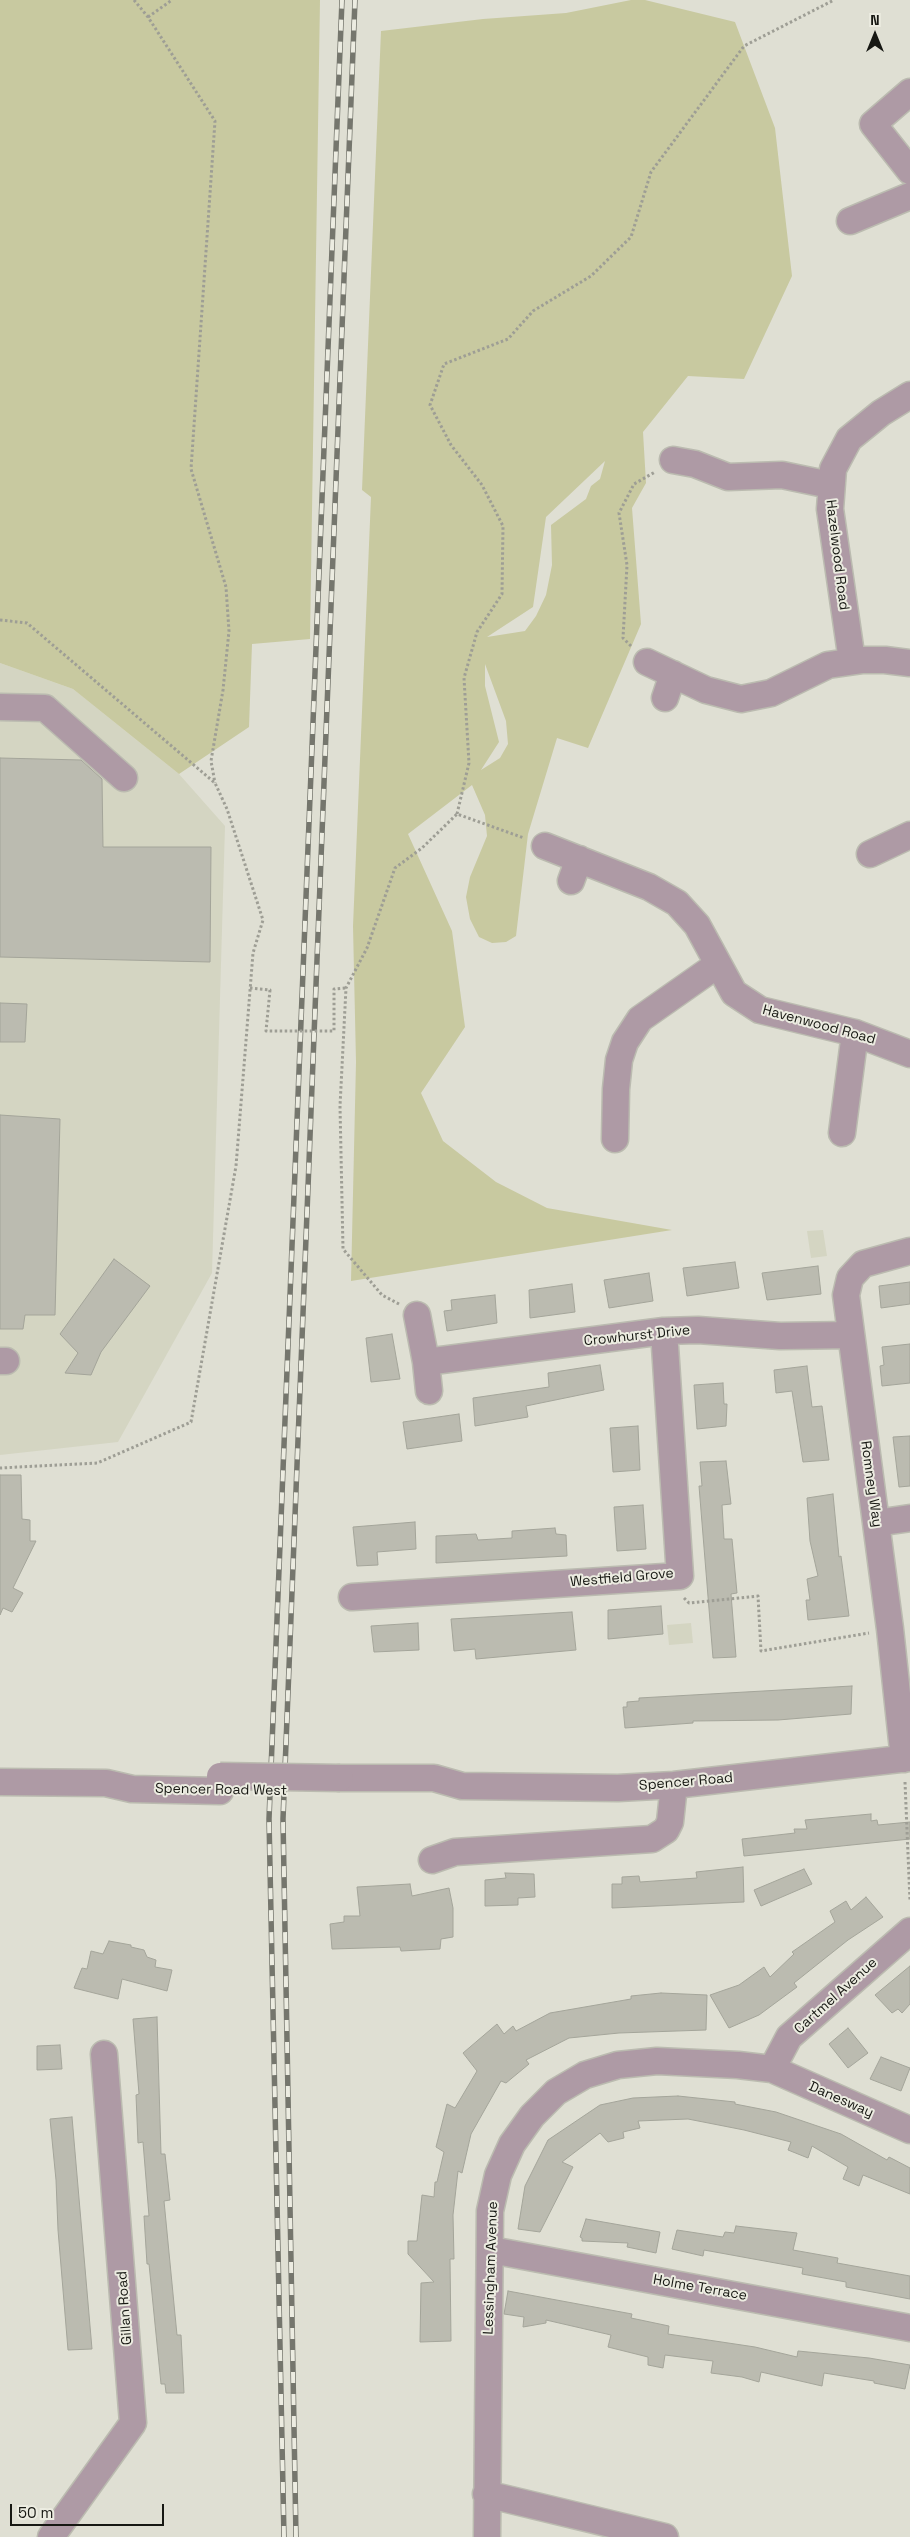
<!DOCTYPE html>
<style>
body{margin:0}
#map{position:relative;width:910px;height:2537px;overflow:hidden;background:#dfdfd3;font-family:"Space Grotesk",sans-serif}
canvas{display:block}
.north{position:absolute;left:850px;top:10px;width:50px;height:50px;-webkit-text-stroke:4px #ecece1;paint-order:stroke;rotate:0deg;font-size:14px;font-weight:700;line-height:20px;text-align:center;color:#171813}
.north::after{content:'';display:block;margin:auto;width:18px;height:22px;background:#171813;clip-path:polygon(50% 0,100% 100%,50% 72%,0 100%)}
.scale{position:absolute;left:10px;top:2504px;width:154px;height:22px;box-sizing:border-box;border:2px solid #171813;border-top:0;padding-left:6px;font-size:15px;line-height:18px;white-space:nowrap;color:#171813;-webkit-text-stroke:4px #ecece1;paint-order:stroke}
</style>
<div id="map">
<canvas width="910" height="2537"></canvas>
<div class="north">N</div>
<div class="scale">50 m</div>
</div>
<script>
const ctx = document.querySelector('canvas').getContext('2d');
ctx.lineJoin = 'round';
function fillPath(path, color) { ctx.fillStyle = color; ctx.fill(path, 'evenodd'); }
const poly = rows => new Path2D(rows.map(r => 'M' + r).join(''));
function trace(path, color, width, dash) { ctx.strokeStyle = color; ctx.lineWidth = width; ctx.lineCap = dash ? 'butt' : 'round'; ctx.setLineDash(dash || []); ctx.stroke(path); }
function label(font, color, halo, rows, align = 'center') {
  ctx.font = font + ' "Space Grotesk",sans-serif'; ctx.lineWidth = 4; ctx.setLineDash([]); ctx.textBaseline = 'middle'; ctx.strokeStyle = halo; ctx.fillStyle = color; for (const [text, x, y, turn = 0] of rows) {
    ctx.save(); ctx.translate(x, y); ctx.rotate((+turn || 0) * Math.PI / 180); ctx.textAlign = isNaN(turn) ? turn : align; if (halo) ctx.strokeText(text, 0, 0); ctx.fillText(text, 0, 0); ctx.restore();
  }
}
fillPath(poly([
 [0,663,73,689,179,774,225,826,212,1273,118,1442,0,1455],
 [823,1230,827,1256,811,1258,807,1231],
 [691,1623,693,1643,669,1645,667,1625]
]), '#d4d5c2');
fillPath(poly([
 [0,0,320,0,310,639,252,644,249,727,179,774,73,689,0,663],
 [631,0,645,0,735,22,775,128,792,276,744,379,688,376,643,432,646,483,632,508,641,624,588,748,557,738,528,834,516,936,506,942,492,943,479,937,470,919,466,897,470,877,487,836,485,815,472,785,408,834,452,931,465,1027,421,1093,443,1141,496,1182,547,1208,672,1230,351,1281,356,1062,353,926,371,497,362,490,381,31,483,19,566,13],
 [605,461,600,479,591,486,586,499,551,525,552,565,546,595,536,616,525,631,487,637,533,607,546,517],
 [485,664,506,721,508,744,500,758,481,770,499,742,485,686]
]), '#c8c9a0');
const building = poly([
 [0,758,81,760,102,779,103,847,211,847,210,962,0,957,0,758],
 [0,1003,27,1004,25,1042,0,1042,0,1003],
 [0,1115,60,1119,55,1315,25,1315,23,1329,0,1329,0,1115],
 [114,1259,150,1286,101,1352,91,1375,65,1373,78,1353,60,1334,114,1259],
 [735,1262,739,1288,687,1296,683,1268,735,1262],
 [818,1266,821,1294,767,1300,762,1273,818,1266],
 [649,1273,653,1301,609,1308,604,1280,649,1273],
 [910,1282,910,1304,881,1308,879,1286,910,1282],
 [572,1284,575,1312,530,1318,529,1290,572,1284],
 [495,1295,497,1323,447,1331,444,1311,452,1310,451,1300,495,1295],
 [392,1334,400,1379,371,1382,366,1338,392,1334],
 [910,1344,910,1383,882,1386,880,1366,884,1365,882,1347,910,1344],
 [600,1365,604,1390,526,1406,528,1417,475,1426,473,1398,549,1387,548,1373,600,1365],
 [807,1366,812,1407,822,1406,829,1460,803,1462,792,1391,776,1393,774,1370,807,1366],
 [723,1383,724,1404,727,1404,726,1426,697,1429,694,1385,723,1383],
 [459,1414,462,1441,407,1449,403,1422,459,1414],
 [638,1426,640,1470,613,1472,610,1428,638,1426],
 [910,1436,910,1486,899,1487,893,1437,910,1436],
 [726,1461,731,1504,722,1505,724,1539,732,1539,737,1593,731,1594,736,1657,713,1658,699,1486,702,1486,700,1462,726,1461],
 [0,1475,21,1475,22,1519,30,1520,30,1541,36,1541,13,1588,23,1593,12,1612,3,1608,0,1615,0,1475],
 [833,1494,839,1557,841,1556,849,1616,808,1620,806,1600,810,1600,807,1579,818,1576,810,1541,807,1498,833,1494],
 [643,1505,646,1549,617,1551,614,1507,643,1505],
 [415,1522,416,1549,377,1552,378,1565,357,1566,353,1527,415,1522],
 [555,1528,556,1534,566,1535,567,1556,436,1563,436,1536,476,1534,478,1540,512,1538,512,1531,555,1528],
 [661,1606,663,1634,608,1639,608,1610,661,1606],
 [572,1612,576,1650,476,1659,475,1649,454,1651,451,1619,572,1612],
 [418,1623,419,1650,374,1652,371,1626,418,1623],
 [852,1686,851,1714,778,1720,693,1721,693,1723,625,1728,623,1707,627,1707,627,1702,639,1701,639,1698,852,1686],
 [871,1814,871,1821,877,1820,878,1825,910,1822,910,1839,744,1856,742,1839,795,1833,794,1829,807,1829,805,1820,871,1814],
 [743,1867,744,1902,612,1908,612,1884,622,1884,622,1877,639,1876,640,1882,697,1878,696,1872,743,1867],
 [804,1869,812,1884,761,1906,754,1890,804,1869],
 [505,1873,534,1874,535,1897,518,1898,518,1905,485,1906,485,1880,506,1878,505,1873],
 [410,1884,412,1896,449,1888,453,1908,453,1937,441,1939,440,1949,401,1951,400,1947,332,1949,330,1924,344,1922,344,1916,360,1916,357,1887,410,1884],
 [866,1897,883,1917,848,1940,794,1983,797,1987,759,2015,729,2028,710,1995,739,1985,764,1967,770,1977,794,1954,792,1952,835,1922,830,1911,846,1901,851,1910,866,1897],
 [109,1941,131,1945,131,1947,144,1950,147,1957,156,1960,155,1967,172,1970,167,1991,122,1979,118,1999,74,1988,82,1968,87,1969,91,1951,103,1954,109,1941],
 [910,1966,910,2004,902,2013,898,2009,892,2013,875,1995,910,1966],
 [661,1993,707,1995,706,2030,619,2033,569,2038,526,2060,529,2064,506,2083,501,2081,471,2134,462,2173,458,2171,453,2215,454,2259,450,2259,451,2341,420,2342,421,2283,434,2282,408,2254,408,2241,417,2241,422,2195,434,2197,435,2182,437,2182,444,2152,436,2147,447,2104,455,2108,477,2071,463,2053,497,2024,504,2034,513,2026,516,2031,550,2013,631,1999,631,1996,661,1993],
 [157,2017,161,2154,165,2154,170,2200,164,2201,177,2335,181,2335,184,2393,166,2393,165,2384,161,2384,149,2264,147,2264,144,2216,149,2216,143,2142,138,2143,136,2095,139,2094,133,2019,157,2017],
 [848,2028,868,2053,848,2068,829,2044,848,2028],
 [60,2045,62,2069,37,2070,37,2046,60,2045],
 [881,2057,910,2068,901,2091,870,2079,881,2057],
 [678,2096,735,2102,735,2104,776,2112,841,2134,887,2160,889,2157,910,2168,910,2194,863,2175,859,2186,843,2179,848,2167,812,2146,808,2158,788,2150,791,2142,744,2130,688,2119,638,2121,640,2128,623,2132,624,2138,608,2142,600,2133,562,2162,573,2167,540,2232,518,2229,525,2186,548,2140,600,2105,633,2098,678,2096],
 [72,2117,92,2349,68,2350,58,2230,56,2180,50,2119,72,2117],
 [586,2219,660,2232,656,2253,627,2247,628,2243,582,2241,582,2238,580,2237,586,2219],
 [736,2226,797,2233,793,2250,838,2258,837,2263,910,2276,910,2299,846,2287,846,2282,802,2274,803,2268,704,2250,703,2256,672,2249,677,2230,723,2237,725,2232,734,2233,736,2226],
 [508,2291,632,2314,631,2318,669,2326,668,2334,755,2347,797,2357,798,2351,869,2358,910,2365,905,2389,874,2383,874,2381,824,2373,822,2386,761,2372,759,2382,742,2377,711,2373,713,2361,665,2355,663,2368,648,2365,648,2357,608,2347,611,2335,546,2320,546,2323,523,2327,524,2317,504,2314,508,2291]
]);
fillPath(building, '#bbbbb0');
trace(building, '#a4a59a', 1);
const minor = poly([
 [910,92,873,124,910,171],
 [850,221,910,196],
 [673,460,695,464,728,477,782,475,830,485],
 [852,661,830,509,833,469,849,439,881,413,910,395],
 [647,662,706,690,741,699,771,693,828,665,863,660,885,660,910,663],
 [665,698,673,674],
 [0,707,45,708,124,778],
 [545,846,649,887,677,903,697,925,734,993,760,1010,855,1033,910,1054],
 [870,854,910,835],
 [571,881,579,859],
 [842,1133,855,1033],
 [615,1139,616,1089,619,1060,625,1042,640,1019,717,965],
 [417,1315,426,1362,664,1331,698,1330,780,1336,850,1335],
 [0,1361,6,1361],
 [426,1362,429,1391],
 [876,1523,910,1518],
 [352,1597,680,1576,664,1331],
 [904,1759,890,1629,846,1295,850,1278,863,1264,910,1251],
 [340,1778,434,1778,462,1786,618,1788,674,1785,910,1758],
 [0,1782,106,1783,132,1789,220,1791],
 [432,1860,455,1852,652,1839,666,1830,670,1822,674,1785],
 [772,2069,789,2037,910,1931],
 [491,2250,910,2328],
 [486,2494,665,2537],
 [51,2537,133,2423,104,2054],
 [487,2537,490,2211,498,2175,512,2144,532,2116,556,2092,585,2075,618,2065,657,2061,738,2065,772,2069,910,2130]
]);
trace(minor, '#bbbbb0', 29);
trace(poly([
 [134,0,148,17,215,121,191,469,226,587,229,631,223,690,211,761,215,783],
 [148,17,172,0],
 [0,620,27,623,215,783,227,809,263,920,253,953,236,1166,191,1422,97,1463,0,1468],
 [631,646,623,638,627,565,619,513,634,484,655,472],
 [457,814,469,763,464,678,477,632,502,594,503,526,482,485,451,445,430,405,444,364,508,339,533,311,591,276,631,237,651,172,744,46,834,0],
 [399,1304,382,1295,343,1249,340,1106,346,988,367,948,395,868,422,848,457,814,524,838],
 [684,1598,689,1603,758,1596,761,1651,869,1633],
 [905,1782,910,1901]
]), '#9e9e95', 3, [2.5, 2.5]);
trace(minor, '#ae9aa5', 26);
const rail = poly([
 [284,2537,269,1819,342,0],
 [296,2537,283,1819,355,0]
]);
trace(rail, '#75766d', 5.5);
trace(rail, '#ecece1', 4, [11]);
const minorBridge = poly([
 [220,1776,340,1778]
]);
trace(minorBridge, '#bbbbb0', 29, []);
trace(poly([
 [250,988,270,990,266,1031,334,1031,334,989,346,988]
]), '#9e9e95', 3, [2.5, 2.5]);
trace(minorBridge, '#ae9aa5', 26);
label('14px', '#171813', '#ecece1', [
 ["Hazelwood Road",837,555,83],
 ["Havenwood Road",819,1025,15],
 ["Crowhurst Drive",637,1336,-6],
 ["Romney Way",871,1484,82],
 ["Westfield Grove",622,1578,-5],
 ["Spencer Road",686,1782,-5],
 ["Spencer Road West",221,1790,1],
 ["Cartmel Avenue",836,1996,-42],
 ["Danesway",841,2100,24],
 ["Lessingham Avenue",491,2268,-88],
 ["Holme Terrace",700,2288,10],
 ["Gillan Road",125,2308,-94]
]);
</script>
